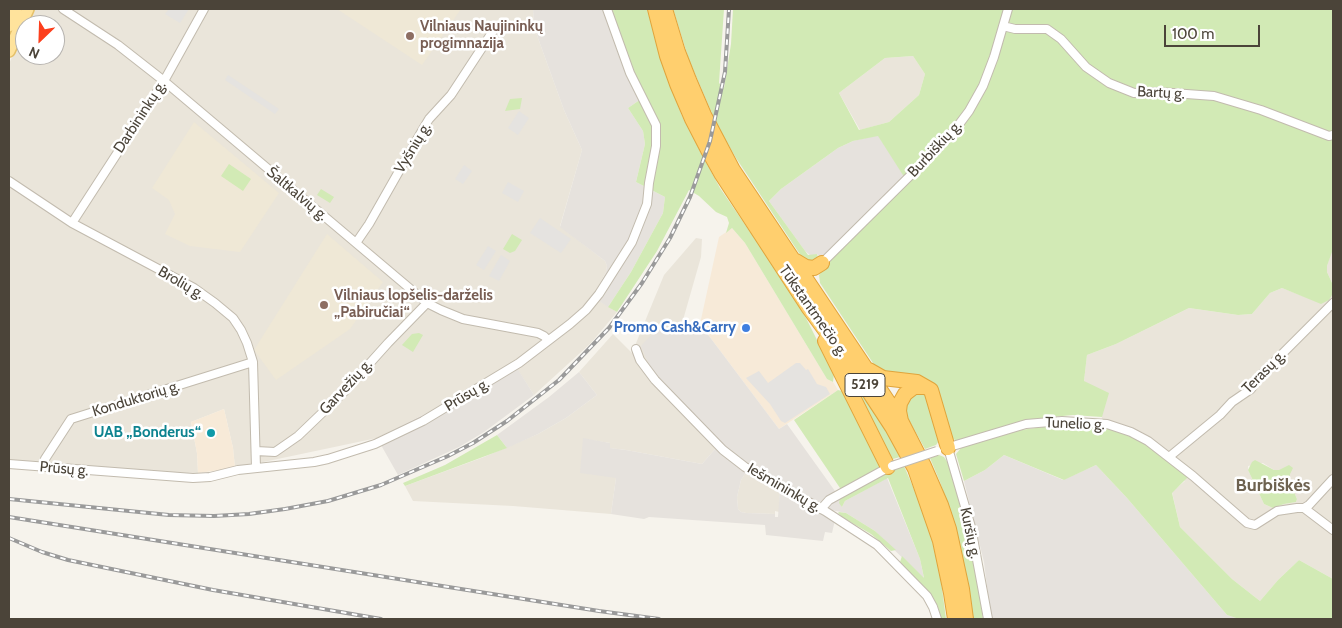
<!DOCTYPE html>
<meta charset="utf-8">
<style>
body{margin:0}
#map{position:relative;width:1342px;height:628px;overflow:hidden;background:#f6f3ec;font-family:Cabin,sans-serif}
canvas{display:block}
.frame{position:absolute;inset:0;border:10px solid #4b4439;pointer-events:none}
.north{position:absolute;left:15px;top:15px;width:50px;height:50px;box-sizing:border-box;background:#fff;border:1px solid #b7b4b0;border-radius:50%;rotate:204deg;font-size:14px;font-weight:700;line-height:20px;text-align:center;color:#4b4439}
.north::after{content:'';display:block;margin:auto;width:18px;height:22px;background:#fc3f1d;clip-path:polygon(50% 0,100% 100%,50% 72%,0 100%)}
.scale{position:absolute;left:1164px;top:25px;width:96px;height:22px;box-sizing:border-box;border:2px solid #4b4439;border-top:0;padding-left:6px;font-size:15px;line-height:18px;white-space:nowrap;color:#4b4439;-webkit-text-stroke:4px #fff;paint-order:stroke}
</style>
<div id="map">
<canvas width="1342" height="628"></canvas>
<div class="frame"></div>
<div class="north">N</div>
<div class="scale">100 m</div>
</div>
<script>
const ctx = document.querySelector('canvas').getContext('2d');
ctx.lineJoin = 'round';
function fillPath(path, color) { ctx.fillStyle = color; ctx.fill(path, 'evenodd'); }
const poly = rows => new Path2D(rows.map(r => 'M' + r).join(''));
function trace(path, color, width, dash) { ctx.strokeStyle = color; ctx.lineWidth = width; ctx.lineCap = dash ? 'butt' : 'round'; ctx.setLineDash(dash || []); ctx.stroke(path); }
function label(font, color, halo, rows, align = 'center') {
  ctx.font = font + ' Cabin,sans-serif'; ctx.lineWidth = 5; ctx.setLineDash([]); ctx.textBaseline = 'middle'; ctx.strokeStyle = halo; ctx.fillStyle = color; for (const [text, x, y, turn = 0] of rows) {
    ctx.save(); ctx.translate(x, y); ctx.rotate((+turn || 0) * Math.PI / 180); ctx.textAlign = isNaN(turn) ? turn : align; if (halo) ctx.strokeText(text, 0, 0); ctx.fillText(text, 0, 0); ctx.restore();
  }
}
fillPath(poly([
 [34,9,533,9,534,27,564,110,582,150,560,226,605,261,607,266,606,272,593,297,617,312,591,343,534,395,514,364,461,396,377,438,235,468,233,448,224,409,191,422,197,453,198,473,144,472,9,460,9,64,25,27,25,55,55,55,55,25,26,25],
 [913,56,925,74,919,95,889,122,860,130,839,93,885,58],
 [696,238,702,239,701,257,681,327,658,328,716,448,702,464,626,450,609,448,610,443,584,439,616,478,611,514,513,506,413,501,405,486,484,457,538,434,566,418,597,395,579,372,613,334,632,353,664,275],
 [1332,249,1333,249,1333,285,1327,272,1327,266],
 [1282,288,1321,303,1332,295,1333,290,1333,579,1299,560,1278,580,1260,601,1232,579,1180,527,1172,492,1185,481,1100,426,1102,417,1084,381,1087,355,1116,344,1189,308,1238,315,1252,314,1270,293],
 [1263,463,1274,470,1290,474,1290,484,1297,499,1296,502,1284,504,1273,508,1264,504,1248,470,1248,466],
 [747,471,780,488,779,512,775,511,775,514,746,513,741,512,738,509,737,497,741,480]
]), '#eae5da');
fillPath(poly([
 [732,228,745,243,827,379,833,382,838,390,779,429,700,324,719,237],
 [224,409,233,448,235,468,198,473,197,453,191,422]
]), '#f7ead8');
fillPath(poly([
 [533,9,611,9,616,27,644,97,628,108,643,131,645,144,636,182,665,197,663,213,631,272,608,307,593,297,606,272,607,266,605,261,560,227,582,150,564,110,534,27],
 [878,135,909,183,826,265,817,254,811,256,805,251,769,201,781,189,838,148,853,141],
 [700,324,779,429,787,424,840,498,842,507,845,501,887,478,920,559,924,579,875,531,846,513,811,506,835,520,832,533,825,532,823,541,766,535,765,525,649,517,644,519,611,514,616,478,580,473,583,438,610,443,610,448,626,450,702,464,716,448,657,384,641,346,658,328],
 [747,471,780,488,778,517,775,517,775,514,746,513,741,512,738,509,737,497,741,480],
 [514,363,534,395,484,432,459,447,398,475,377,438,461,396],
 [579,372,597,395,566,418,538,434,507,448,497,435,549,397],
 [1004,455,1063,480,1096,465,1127,498,1227,615,1239,619,991,619,984,562,964,481,985,470]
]), '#e6e2dd');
fillPath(poly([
 [337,9,461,9,422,65],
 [194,122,279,193,240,252,190,246,165,234,175,214,169,200,152,188],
 [327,234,383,282,350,329,276,380,254,350]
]), '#efe8d6');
fillPath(poly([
 [611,9,647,9,665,72,682,116,702,155,720,188,785,283,806,318,834,374,833,382,827,379,745,243,732,228,726,233,729,223,727,217,716,212,699,196,689,190,657,251,617,312,608,307,631,272,663,213,665,197,636,182,645,144,643,131,628,108,644,97,634,76],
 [673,9,724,9,719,83,724,88,731,44,733,9,1333,9,1333,249,1327,266,1327,272,1333,285,1332,295,1329,300,1321,304,1282,288,1270,293,1252,314,1238,315,1189,308,1116,344,1087,355,1084,381,1109,393,1102,417,1073,415,1041,418,1015,423,957,441,955,440,952,438,938,393,883,374,877,369,820,283,819,275,831,260,908,183,878,136,853,141,838,148,781,189,769,201,808,255,817,254,819,260,805,262,736,158,717,125,689,60],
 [913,56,925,74,919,95,889,122,859,130,839,93,885,58],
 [522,98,520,109,505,111,510,99],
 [229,164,251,179,243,191,221,176],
 [321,189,334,197,330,203,317,195],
 [512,234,522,240,515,251,510,253,503,249],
 [419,333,423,335,413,352,402,345,412,334],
 [835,354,876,413,900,457,893,459,889,458],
 [838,390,845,392,880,460,880,467,843,488,840,488,794,420],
 [916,390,927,395,939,441,936,445,925,449,904,411,904,399],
 [1064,424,1100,426,1139,438,1189,476,1172,493,1180,527,1232,579,1260,601,1278,580,1299,560,1333,579,1333,619,1239,619,1227,615,1127,498,1096,465,1064,480,1004,455,985,470,964,481,956,454,961,448,1021,430],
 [497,435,507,448,405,486,403,483,445,465],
 [939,455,944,457,948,463,969,534,976,567,983,619,973,619,967,578,956,528,940,482,930,458],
 [1255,460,1274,470,1279,470,1289,465,1293,468,1290,474,1290,483,1297,499,1296,502,1284,504,1273,508,1264,504,1248,470,1252,462],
 [904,466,920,503,932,540,940,573,946,619,940,619,930,595,900,562,902,556,924,578,920,559,888,478,845,501,842,507,839,503,840,498,887,471],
 [839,512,846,513,875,531,896,550,891,551,871,534,842,517,838,513]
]), '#d2eab5');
fillPath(poly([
 [169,9,189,9,180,23,165,14],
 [228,75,279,109,275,114,225,80],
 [519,111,529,118,518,135,508,128],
 [464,165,472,171,463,184,455,179],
 [508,182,524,191,518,202,502,193],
 [540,218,571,239,561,253,530,233],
 [488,246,496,251,484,270,476,265],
 [501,255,510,261,499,281,489,276],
 [796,363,800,363,806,370,808,369,817,384,826,387,830,394,785,423,781,421,770,404,746,378,759,371,768,383]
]), '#e5e3e0');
const street = poly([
 [63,9,118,45,164,81,427,303,441,310,463,319,538,333,544,336,548,340],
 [1003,26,1015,29,1047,29,1061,39,1086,67,1109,83,1134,93,1159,92,1214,96,1261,110,1329,136,1333,135],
 [9,181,72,223,194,288,215,303,233,318,241,330,247,343,253,362,256,468],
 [72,223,164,81,204,9],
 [356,243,369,224,423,129,429,119,451,95,493,31],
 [822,263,935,151,954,131,969,111,983,86,994,57,1008,9],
 [636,349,640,360,655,380,723,450,745,467,825,511,877,545,927,596,933,607,937,619],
 [946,448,1026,424,1062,421,1107,424,1131,432,1148,441,1193,476,1247,523,1255,525,1277,511,1297,508,1304,508,1333,530],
 [948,448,971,527,988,619],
 [256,451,275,452,298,436,344,392,388,343,427,303],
 [1169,457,1220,415,1232,402,1251,389,1263,373,1333,303],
 [9,464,193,478,210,477,238,470,314,462,328,459,375,444,423,421,519,363,570,324,586,310,599,294,632,242,647,204,649,183,656,146,656,125,630,73,607,9],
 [44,467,45,459,71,419,253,362],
 [1304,508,1309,505,1333,479],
 [821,509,829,500,891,466]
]);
const primary = poly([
 [9,26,16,9],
 [9,51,28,9]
]);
const highway = poly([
 [655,9,667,56,677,84,692,119,708,150,722,175,808,307,856,372,892,427,915,469,940,541,951,593,955,619],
 [665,9,678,52,689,80,704,115,733,170,901,421,924,466,941,505,949,529,962,589,966,619],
 [796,261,806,267,814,268,822,263],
 [825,341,888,467],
 [869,370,883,378,917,382,931,390,948,448],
 [901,421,899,411,900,403,905,394,914,387,924,387]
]);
trace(street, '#c2bbae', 10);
trace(primary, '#e6c16a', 14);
trace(highway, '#e0a43c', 16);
trace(street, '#fff', 8);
trace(primary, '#ffe39c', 11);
trace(highway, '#ffcf6e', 14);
const rail = poly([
 [9,499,169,515,214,516,249,514,285,509,328,501,381,485,448,456,473,443,507,421,559,380,609,328,642,283,670,238,690,197,710,141,725,72,729,9],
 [9,517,599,611,659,619],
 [9,538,42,552,68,560,213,590,381,619]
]);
trace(rail, '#9a9a9a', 4);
trace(rail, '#fff', 2, [5.5]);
const streetBridge = poly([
 [892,466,937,451]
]);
trace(streetBridge, '#c2bbae', 10, []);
trace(streetBridge, '#fff', 8);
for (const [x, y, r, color] of [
 [410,36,5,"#8d6e63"],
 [324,305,5,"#8d6e63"],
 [746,328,5,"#3f7fe0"],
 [211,433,5,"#0f9aa8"]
]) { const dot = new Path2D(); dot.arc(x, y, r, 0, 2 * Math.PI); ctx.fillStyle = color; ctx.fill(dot); trace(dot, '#fff', 2); }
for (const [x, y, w] of [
 [865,385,40]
]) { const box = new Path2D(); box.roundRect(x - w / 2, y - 11.5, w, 23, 4); ctx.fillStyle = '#fff'; ctx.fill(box); trace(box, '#4b4439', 1); }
label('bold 14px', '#4b4439', null, [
 ["5219",865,385]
]);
label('bold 15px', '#785e54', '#fff', [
 ["Vilniaus Naujininkų",420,27],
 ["progimnazija",420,44],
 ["Vilniaus lopšelis-darželis",334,296],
 ["„Pabiručiai“",334,313]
], 'left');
label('15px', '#4b4439', '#fff', [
 ["Bartų g.",1161,93,3],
 ["Darbininkų g.",140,117,-57],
 ["Vyšnių g.",413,148,-59],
 ["Burbiškių g.",935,149,-47],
 ["Šaltkalvių g.",297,194,40],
 ["Brolių g.",181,283,30],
 ["Tūkstantmečio g.",813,311,55],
 ["Terasų g.",1264,372,-45],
 ["Garvežių g.",346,387,-47],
 ["Prūsų g.",467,395,-31],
 ["Konduktorių g.",136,399,-17],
 ["Tunelio g.",1075,424,2],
 ["Prūsų g.",64,469,5],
 ["Iešmininkų g.",784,488,30],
 ["Kuršių g.",970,533,78]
]);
label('bold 15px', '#366cbe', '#fff', [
 ["Promo Cash&Carry",736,328]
], 'right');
label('bold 15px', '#0d838f', '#fff', [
 ["UAB „Bonderus“",201,433]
], 'right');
label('bold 18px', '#6e6250', '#fff', [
 ["Burbiškės",1273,486]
]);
</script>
